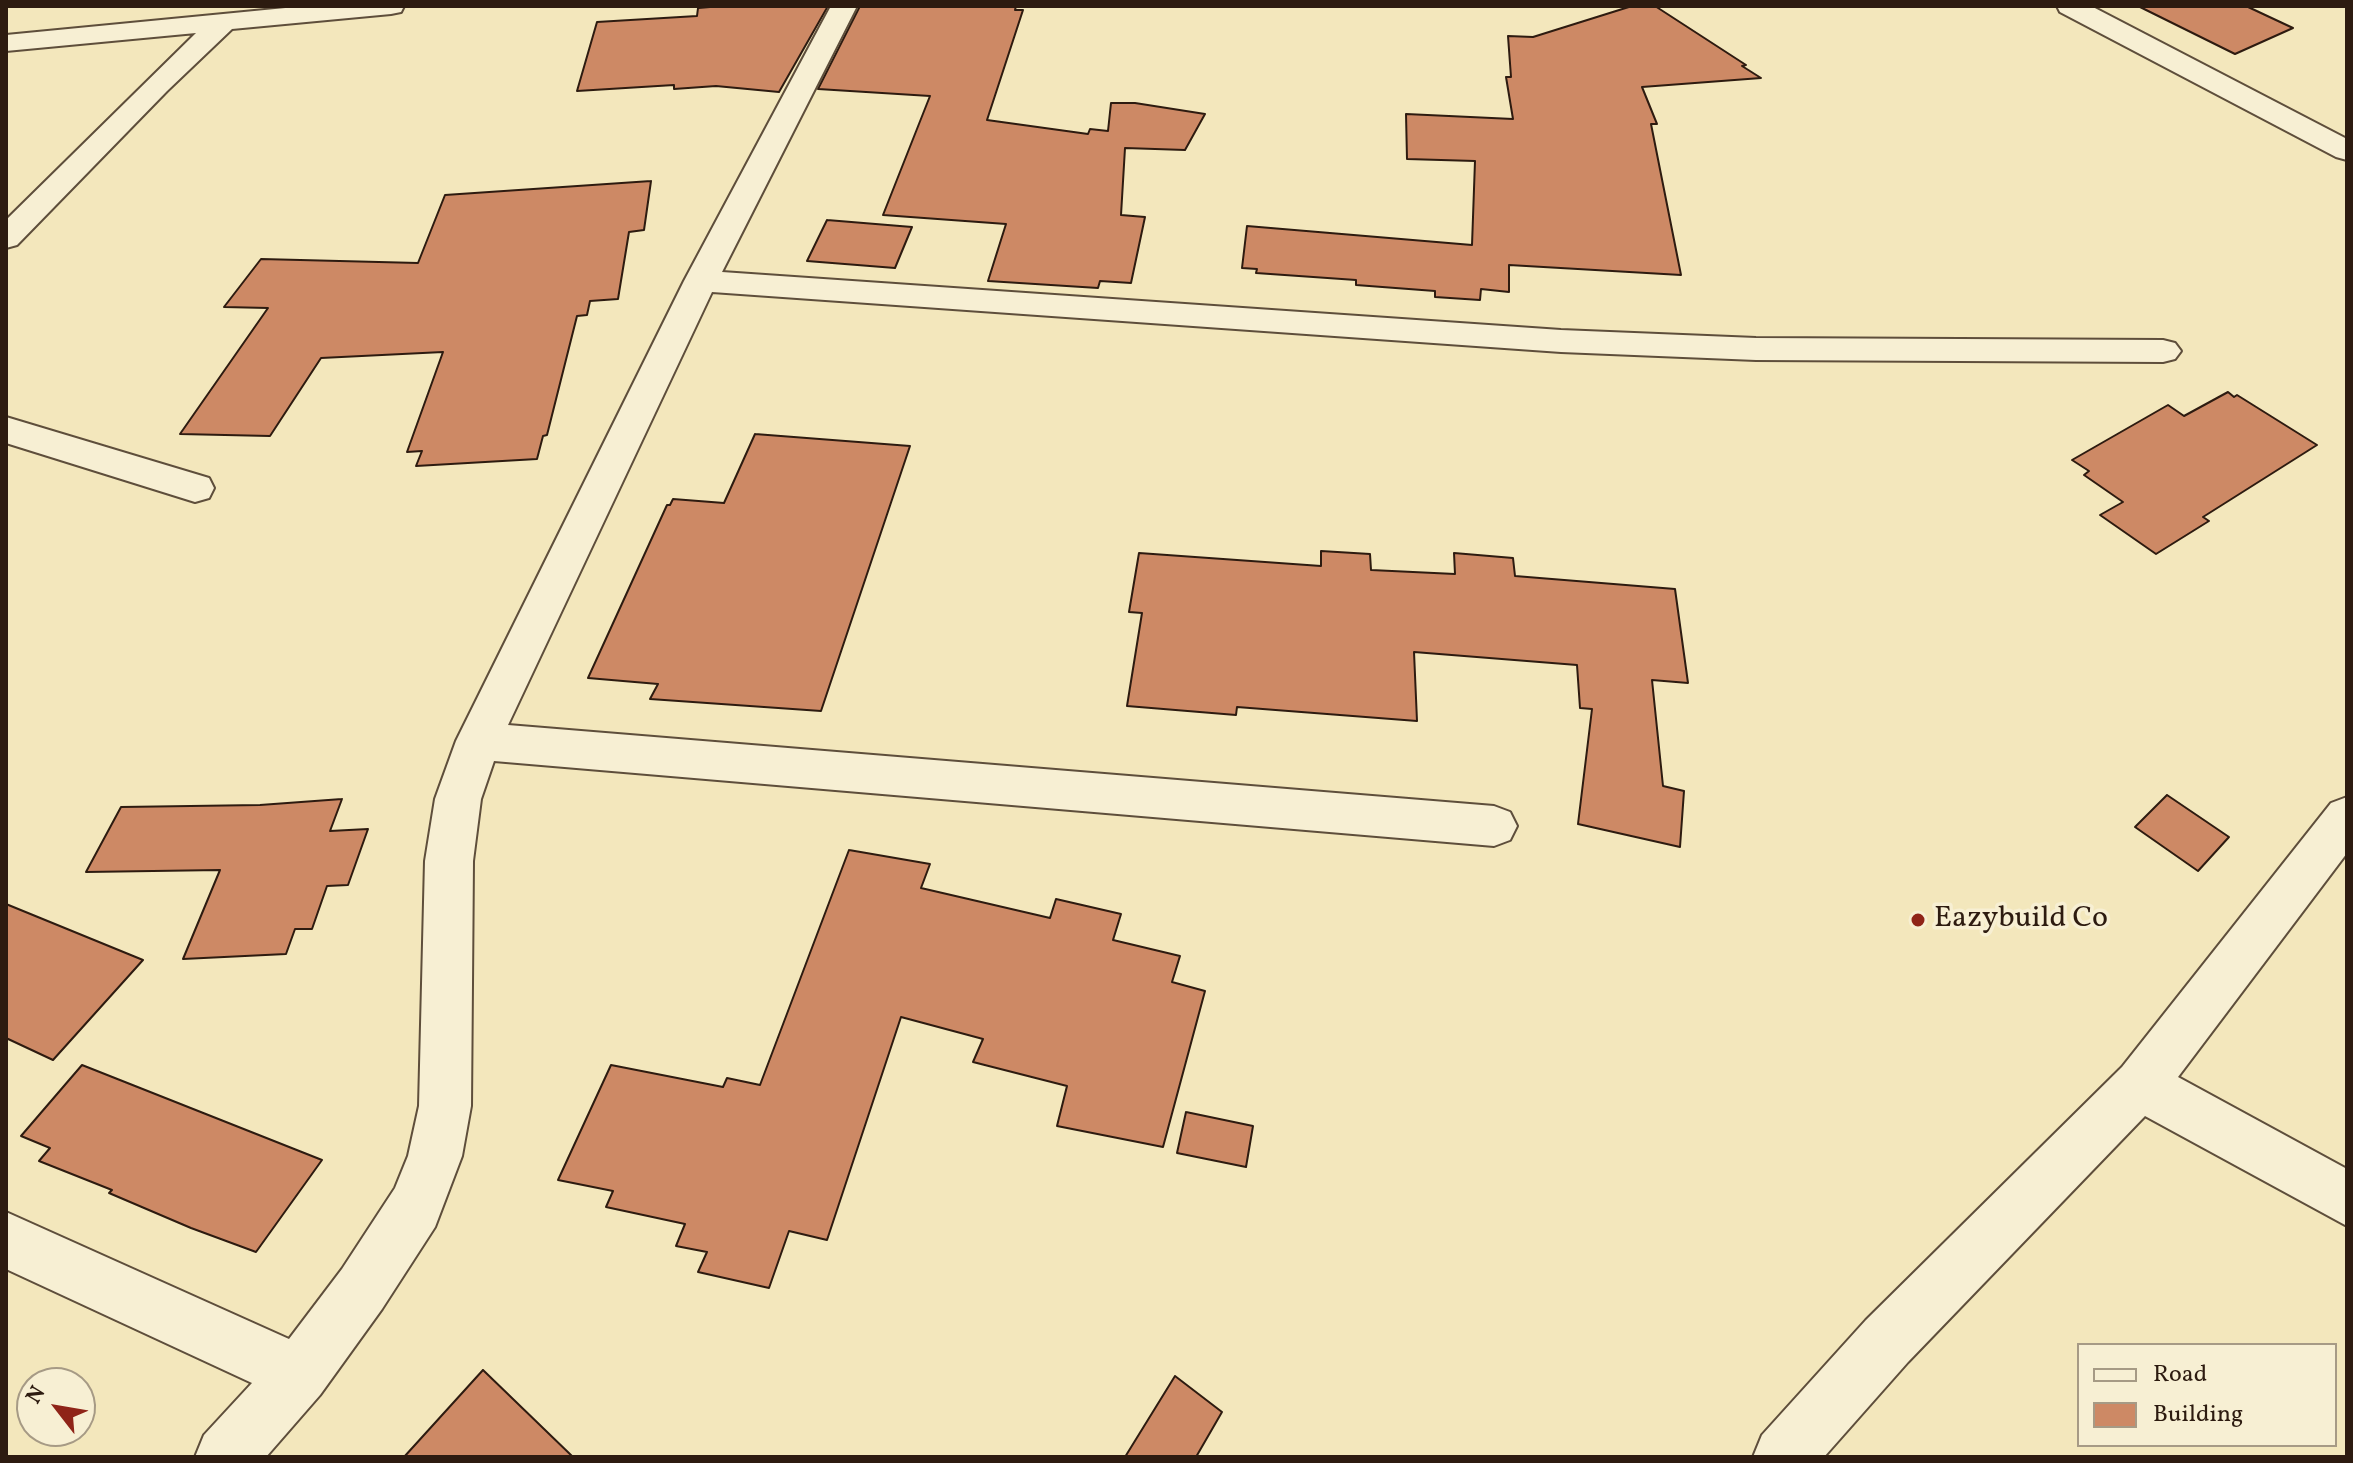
<!DOCTYPE html>
<style>
body{margin:0}
#map{position:relative;width:2353px;height:1463px;overflow:hidden;background:#f3e7bc;font-family:Vollkorn,serif}
canvas{display:block}
.frame{position:absolute;inset:0;border:8px solid #2d1b10;pointer-events:none}
.legend{position:absolute;left:2077px;top:1343px;width:260px;height:104px;box-sizing:border-box;background:#f7efd3;border:2px solid #a69a85;margin:0;padding:10px 14px;list-style:none;font-size:24px;color:#2d1b10}
.legend li{display:flex;align-items:center;gap:16px;height:40px}
.legend b{width:40px;border:2px solid #a69a85}
.north{position:absolute;left:16px;top:1367px;width:80px;height:80px;box-sizing:border-box;background:#f7efd3;border:2px solid #a69a85;border-radius:50%;rotate:301deg;font-size:22px;font-weight:700;line-height:32px;text-align:center;color:#2d1b10}
.north::after{content:'';display:block;margin:auto;width:28px;height:36px;background:#8f2418;clip-path:polygon(50% 0,100% 100%,50% 72%,0 100%)}
</style>
<div id="map">
<canvas width="2353" height="1463"></canvas>
<div class="frame"></div>
<ul class="legend">
<li><b style="height:10px;background:#f7efd3"></b>Road</li>
<li><b style="height:22px;background:#cd8965"></b>Building</li>
</ul>
<div class="north">N</div>
</div>
<script>
const ctx = document.querySelector('canvas').getContext('2d');
ctx.lineJoin = 'round';
function fillPath(path, color) { ctx.fillStyle = color; ctx.fill(path, 'evenodd'); }
const poly = rows => new Path2D(rows.map(r => 'M' + r).join(''));
function trace(path, color, width, dash) { ctx.strokeStyle = color; ctx.lineWidth = width; ctx.lineCap = dash ? 'butt' : 'round'; ctx.setLineDash(dash || []); ctx.stroke(path); }
function label(font, color, halo, rows, align = 'center') {
  ctx.font = font + ' Vollkorn,serif'; ctx.lineWidth = 7; ctx.setLineDash([]); ctx.textBaseline = 'middle'; ctx.strokeStyle = halo; ctx.fillStyle = color; for (const [text, x, y, turn = 0] of rows) {
    ctx.save(); ctx.translate(x, y); ctx.rotate((+turn || 0) * Math.PI / 180); ctx.textAlign = isNaN(turn) ? turn : align; if (halo) ctx.strokeText(text, 0, 0); ctx.fillText(text, 0, 0); ctx.restore();
  }
}
const building = poly([
 [722,6,828,6,779,92,716,86,674,89,674,85,577,91,597,22,697,16,698,8,722,6],
 [860,6,1016,6,1015,10,1023,10,987,120,1088,134,1090,129,1108,131,1111,103,1135,103,1205,114,1185,150,1125,148,1121,215,1145,217,1131,283,1100,281,1098,288,988,281,1006,224,883,215,930,96,818,89,860,6],
 [1632,6,1655,6,1746,65,1742,66,1761,78,1642,87,1657,124,1651,124,1681,275,1509,265,1509,292,1481,289,1480,300,1435,297,1435,291,1356,285,1356,280,1256,273,1257,269,1242,268,1247,226,1472,245,1475,161,1407,159,1406,114,1513,119,1506,77,1511,77,1508,36,1533,37,1632,6],
 [2138,6,2246,6,2293,28,2235,54,2138,6],
 [651,181,644,230,629,232,618,299,590,301,587,315,577,316,547,435,543,436,537,459,416,466,422,451,407,452,443,352,321,358,270,436,180,434,268,308,224,307,261,259,418,263,445,195,651,181],
 [827,220,912,227,895,268,807,261,827,220],
 [2228,392,2234,397,2237,395,2317,445,2203,517,2209,521,2156,554,2100,515,2123,502,2084,475,2089,471,2072,460,2168,405,2184,416,2228,392],
 [755,434,910,446,821,711,650,699,658,684,588,678,667,505,670,505,673,499,724,503,755,434],
 [1321,551,1370,554,1371,570,1455,574,1454,553,1513,558,1515,576,1675,589,1688,683,1652,680,1663,786,1684,791,1680,847,1578,824,1592,709,1580,708,1577,665,1414,652,1417,721,1237,707,1236,715,1127,706,1142,613,1129,612,1139,553,1321,566,1321,551],
 [2167,795,2229,837,2198,871,2135,827,2167,795],
 [342,799,330,831,368,829,348,885,327,886,312,929,295,929,286,954,183,959,220,870,86,872,121,807,260,805,342,799],
 [849,850,930,864,921,888,1050,918,1056,899,1121,914,1113,940,1180,956,1172,982,1205,991,1163,1147,1057,1126,1067,1086,973,1062,983,1039,901,1017,827,1240,789,1231,769,1288,698,1272,707,1252,676,1246,685,1224,606,1207,613,1191,558,1180,611,1065,723,1087,727,1078,760,1085,849,850],
 [6,904,143,960,53,1060,6,1038,6,904],
 [82,1065,322,1160,256,1252,191,1228,109,1193,112,1190,39,1161,50,1148,21,1136,82,1065],
 [1186,1112,1253,1126,1246,1167,1177,1153,1186,1112],
 [483,1370,573,1457,404,1457,483,1370],
 [1175,1376,1222,1412,1196,1457,1125,1457,1175,1376]
]);
fillPath(building, '#cd8965');
trace(building, '#2d1b10', 2);
const minor = poly([
 [306,6,404,6,401,12,391,14,232,29,167,91,17,245,6,248,6,220,196,33,6,51,6,35,306,6],
 [831,6,857,6,722,272,1561,330,1756,338,2163,340,2175,343,2181,351,2175,359,2163,362,1756,360,1561,352,712,292,508,725,1494,806,1510,812,1517,826,1510,840,1494,846,494,761,481,799,473,861,471,1106,462,1156,435,1227,382,1309,320,1395,266,1457,195,1457,204,1435,252,1383,6,1269,6,1212,289,1339,342,1269,395,1188,408,1156,419,1106,425,861,435,799,456,741,684,281,831,6],
 [2057,6,2091,6,2347,139,2347,160,2336,157,2060,12,2057,6],
 [6,417,209,478,214,488,209,498,195,502,6,443,6,417],
 [2347,797,2347,853,2178,1077,2347,1169,2347,1226,2145,1116,1908,1362,1824,1457,1753,1457,1762,1435,1866,1320,2122,1067,2331,803,2347,797]
]);
trace(minor, '#5e4e3b', 4);
fillPath(minor, '#f7efd3');
for (const [x, y, r, color] of [
 [1918,920,8,"#8f2418"]
]) { const dot = new Path2D(); dot.arc(x, y, r, 0, 2 * Math.PI); ctx.fillStyle = color; ctx.fill(dot); trace(dot, '#f7efd3', 3); }
label('30px', '#2d1b10', '#f7efd3', [
 ["Eazybuild Co",1934,920]
], 'left');
</script>
